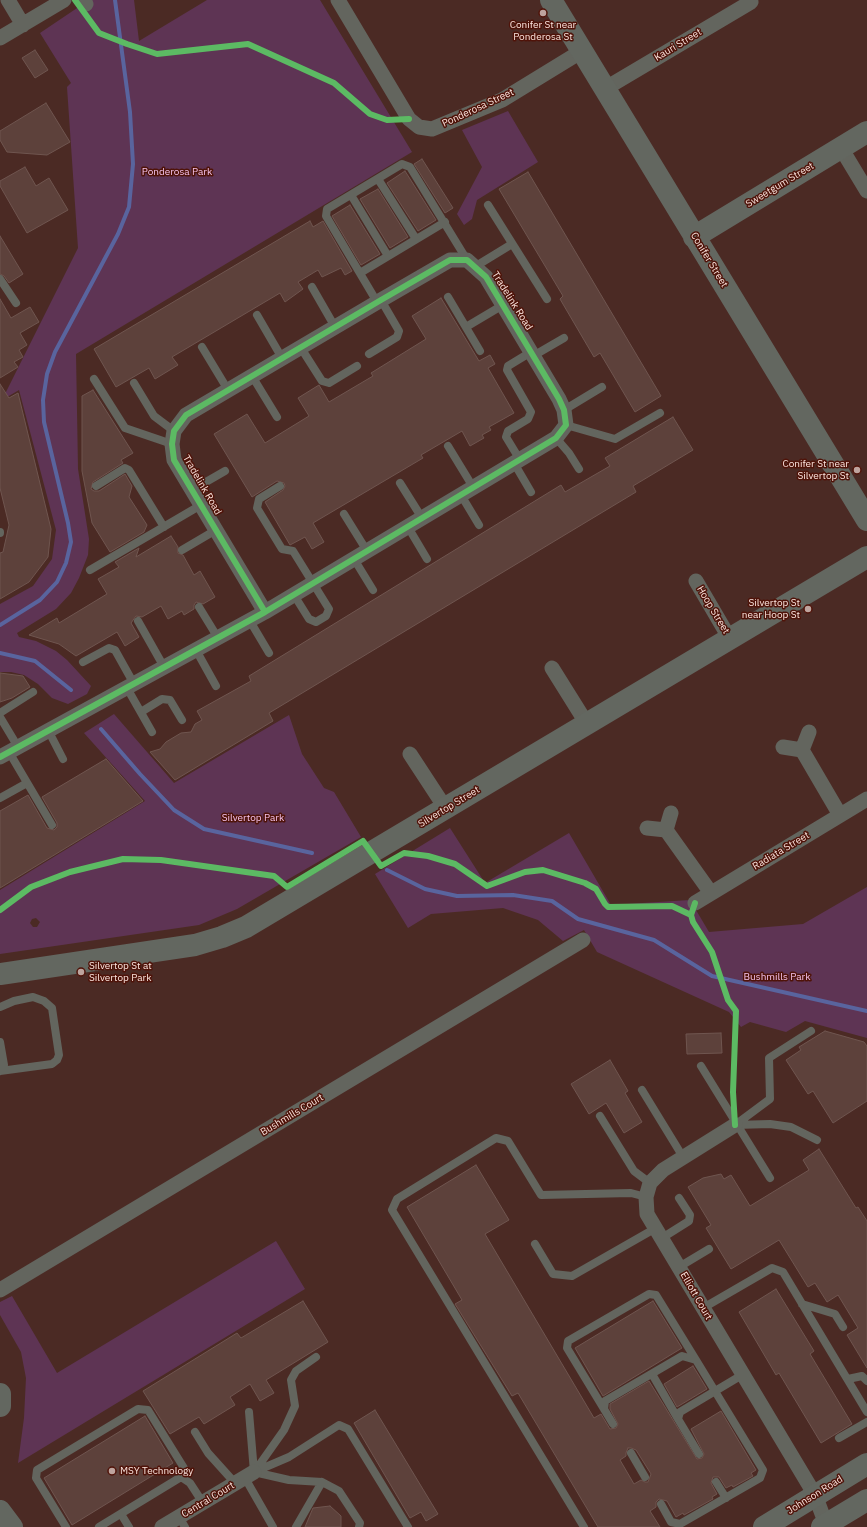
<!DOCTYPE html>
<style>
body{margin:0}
canvas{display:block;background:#4b2a24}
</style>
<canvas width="867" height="1527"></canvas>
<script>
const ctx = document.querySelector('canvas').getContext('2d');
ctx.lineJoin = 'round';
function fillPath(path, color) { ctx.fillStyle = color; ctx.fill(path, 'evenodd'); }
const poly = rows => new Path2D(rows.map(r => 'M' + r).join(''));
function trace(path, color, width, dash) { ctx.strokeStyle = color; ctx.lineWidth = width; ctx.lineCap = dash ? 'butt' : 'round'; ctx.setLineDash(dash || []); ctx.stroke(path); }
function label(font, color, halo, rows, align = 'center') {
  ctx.font = font + ' "IBM Plex Sans",sans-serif'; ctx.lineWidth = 3; ctx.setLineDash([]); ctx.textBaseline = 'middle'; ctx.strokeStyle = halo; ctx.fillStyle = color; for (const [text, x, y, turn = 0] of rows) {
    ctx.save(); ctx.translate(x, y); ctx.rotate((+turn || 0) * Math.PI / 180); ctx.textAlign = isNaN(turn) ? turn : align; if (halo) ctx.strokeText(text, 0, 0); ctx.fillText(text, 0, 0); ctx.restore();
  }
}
fillPath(poly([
 [89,0,134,0,139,41,207,0,320,0,412,152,76,354,78,469,89,539,88,555,79,578,71,593,56,609,17,633,19,637,36,641,56,651,67,660,91,686,87,694,68,704,52,698,38,684,24,675,11,672,0,672,0,604,33,586,52,559,56,530,19,390,2,400,78,248,67,87,71,83,40,33],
 [508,111,538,162,477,200,472,219,464,225,457,214,482,167,462,130],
 [114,714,174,783,289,715,302,754,324,788,334,792,361,837,237,909,199,925,0,954,0,890,145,801,84,733],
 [36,918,40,922,37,927,33,927,30,923,32,919],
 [450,828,485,883,569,833,611,905,690,900,709,932,803,924,867,887,867,1038,805,1021,786,1032,750,1022,741,1027,729,1012,597,952,584,930,563,941,538,920,503,908,431,914,408,928,375,874],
 [276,1241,305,1289,18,1463,24,1418,26,1378,21,1352,0,1315,0,1302,12,1296,57,1373]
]), '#5e3454');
trace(poly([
 [0,625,40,600,57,582,66,563,71,542,68,523,44,422,43,400,47,374,55,352,118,234,129,207,133,164,130,112,115,0],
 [0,653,35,661,71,690],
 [101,729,140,774,174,810,204,829,312,853],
 [387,870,425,889,457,896,513,895,552,901,578,919,654,940,712,976,867,1011]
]), '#59649e', 4);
const building = poly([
 [35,50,48,70,35,78,22,58,35,50],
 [46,103,70,142,47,155,7,152,0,140,0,131,46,103],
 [422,159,453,208,445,213,414,164,422,159],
 [25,167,36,186,49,178,68,210,27,233,0,186,0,181,25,167],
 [405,171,436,220,418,231,387,183,405,171],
 [528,172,661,396,635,412,600,353,594,357,560,299,563,296,499,189,528,172],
 [378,189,408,237,390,248,360,199,378,189],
 [350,205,380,254,361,265,332,216,350,205],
 [310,221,313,227,323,221,352,271,345,275,341,268,322,277,318,270,298,282,303,289,285,302,280,293,172,357,178,365,155,379,149,368,116,387,94,349,310,221],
 [0,236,23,274,9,283,4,276,0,274,0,236],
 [441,298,479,361,490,355,495,364,488,368,514,413,489,427,491,430,482,435,484,438,470,446,462,431,421,455,423,458,313,523,324,542,312,549,305,537,290,545,265,502,283,490,285,486,284,483,277,481,252,497,214,434,247,414,265,443,309,416,298,398,319,385,329,402,373,376,371,373,426,339,412,316,441,298],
 [0,299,11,318,30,307,39,322,20,333,27,345,19,350,23,357,14,362,18,367,0,378,0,299],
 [0,384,9,398,18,393,51,529,48,557,29,582,0,599,0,553,3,552,9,525,0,488,0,384],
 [93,390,133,453,121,460,123,463,93,482,91,489,94,491,99,491,125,474,132,486,129,497,147,525,144,532,110,552,92,523,82,471,82,396,93,390],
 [673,417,693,450,633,486,636,492,269,713,273,721,175,780,150,752,160,749,166,742,181,733,191,732,195,724,202,720,197,711,251,681,249,676,561,485,565,492,610,466,605,458,673,417],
 [171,536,178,547,178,553,183,555,194,575,200,571,215,597,203,604,196,602,194,605,194,609,184,615,182,611,168,619,161,606,142,617,136,616,131,623,139,637,125,646,117,632,76,656,59,644,29,635,57,618,59,623,107,594,98,579,119,567,115,562,139,548,136,557,171,536],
 [0,673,23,676,30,687,12,698,0,702,0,673],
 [106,759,143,801,0,888,0,811,28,795,47,828,54,830,57,827,57,823,42,797,106,759],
 [825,1031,864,1042,867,1046,867,1101,833,1123,813,1091,808,1094,786,1060,801,1050,799,1047,825,1031],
 [721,1033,722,1053,687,1054,686,1034,721,1033],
 [610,1060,628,1091,625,1093,642,1122,624,1133,606,1103,589,1114,571,1084,610,1060],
 [819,1149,856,1208,858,1207,867,1221,867,1368,847,1335,858,1328,838,1295,827,1302,815,1283,808,1287,779,1240,731,1269,706,1228,711,1225,688,1187,703,1178,721,1174,724,1179,731,1175,750,1206,809,1170,803,1160,819,1149],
 [476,1165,509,1220,485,1234,594,1418,601,1414,610,1429,616,1428,618,1424,610,1409,610,1404,649,1381,697,1459,702,1458,704,1454,691,1429,721,1411,756,1470,751,1473,753,1476,733,1487,732,1485,726,1488,719,1477,713,1477,711,1483,717,1494,712,1497,713,1499,684,1515,683,1513,676,1517,667,1501,659,1499,656,1502,656,1507,650,1511,660,1527,598,1527,518,1393,512,1396,455,1304,462,1300,407,1207,476,1165],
 [628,1448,631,1448,636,1450,651,1474,648,1482,645,1482,641,1480,634,1484,620,1460,626,1456,626,1453,628,1448],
 [776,1289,814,1351,810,1354,852,1424,821,1443,779,1373,776,1375,739,1312,776,1289],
 [303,1301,328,1342,266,1380,274,1393,260,1401,250,1384,230,1397,235,1405,204,1424,199,1417,170,1434,143,1391,237,1333,241,1338,303,1301],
 [653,1301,682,1348,603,1396,575,1348,653,1301],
 [693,1366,707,1389,677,1407,664,1384,693,1366],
 [375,1410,438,1514,426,1521,421,1512,410,1518,354,1423,375,1410],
 [145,1416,173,1463,72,1525,44,1478,145,1416],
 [330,1506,341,1516,341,1527,305,1527,313,1508,330,1506]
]);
fillPath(building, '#5d413b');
trace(building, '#6f554f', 1);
trace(poly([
 [378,179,416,239],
 [351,195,388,256],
 [488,205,547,299],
 [476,266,512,244],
 [360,273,445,222],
 [0,279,16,303],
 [312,287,335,327],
 [448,297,480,351],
 [377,302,326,216,327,209,402,164,410,167,467,260],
 [257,315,282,358],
 [466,327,503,305],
 [202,347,228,390],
 [301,348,322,381,329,383,357,366],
 [369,354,397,337,399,331,381,300],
 [533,356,564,338],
 [252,376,277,417],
 [94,379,125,428,172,444],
 [134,383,154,416,174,431],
 [564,410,602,387],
 [566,425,615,439,660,413],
 [556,438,569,453,579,469],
 [448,446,473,487],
 [520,460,506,437,508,431,528,419,531,412,507,370,508,366,531,352],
 [514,463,531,492],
 [400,483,422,518],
 [96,486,125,468,129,470,164,527],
 [280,486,259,499,257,508,282,549,293,551,329,609,326,616,316,622,309,619,294,595],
 [192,490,225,471],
 [461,495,479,525],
 [344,514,367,551],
 [408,527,427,559],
 [0,532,0,533],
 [182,550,216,530],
 [354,559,373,590],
 [90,570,201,505],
 [199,607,218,638],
 [138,621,164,667],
 [250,621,269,653],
 [196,650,216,686],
 [83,662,109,648,115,650,134,684],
 [127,688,152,732],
 [141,712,162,699,170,700,182,720],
 [0,713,33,692],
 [0,717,18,747],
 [48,730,63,759],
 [9,752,52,825],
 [0,798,27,783],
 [0,1007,14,1001,33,997,44,1001,52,1008,59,1055,57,1060,52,1064,0,1071],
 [0,1042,4,1065,0,1071],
 [701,1066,770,1178],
 [642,1090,683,1157],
 [600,1116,634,1171,650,1183],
 [735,1125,770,1099,769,1058,811,1031],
 [735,1125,770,1124,791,1127,817,1140],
 [662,1238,689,1221,690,1215,679,1198],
 [535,1244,553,1274,572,1276,656,1228],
 [679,1267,709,1249],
 [802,1304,835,1314,843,1327],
 [703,1308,772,1268,783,1272,867,1412],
 [652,1374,678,1419],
 [848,1379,862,1376,867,1381],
 [604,1409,567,1348,568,1341,649,1294,656,1295,696,1360],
 [249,1412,254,1472],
 [613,1424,604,1409,605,1401,682,1356,696,1360,763,1470,760,1478,680,1524,671,1522,661,1504],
 [195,1432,208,1453,235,1483],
 [839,1438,867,1422],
 [631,1453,645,1477],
 [699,1454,678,1419,680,1412,742,1375],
 [255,1471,284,1430,295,1406,291,1380,296,1371,316,1357],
 [254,1472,289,1457,339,1425,348,1429,408,1527],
 [254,1472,289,1480,322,1482,339,1491,360,1523,359,1527],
 [181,1477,190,1483,203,1503],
 [245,1478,273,1527],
 [716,1482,726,1498],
 [121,1514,129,1527],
 [179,1517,185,1527],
 [66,1527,36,1478,37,1470,138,1409,148,1410,184,1468,181,1477,99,1527],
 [296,1527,322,1482],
 [584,1527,392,1210,397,1199,496,1138,508,1141,541,1195,631,1193,646,1197]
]), '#63655e', 8);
trace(poly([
 [8,0,23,25],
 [84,0,86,4],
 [338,0,409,119,419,127,432,129,502,100,582,51],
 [0,38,64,0],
 [606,88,751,2],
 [841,148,867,191],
 [696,581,730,639],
 [552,668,587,724],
 [783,747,802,750,809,732],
 [802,750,840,815],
 [410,754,446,809],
 [0,757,265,612,556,438,566,425,564,410,559,399,486,277,467,260,450,260,381,300,186,415,174,431,172,444,174,460,265,612],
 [647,828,666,830,671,813],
 [666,830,711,893],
 [695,903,867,799],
 [735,1125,663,1170,650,1183,646,1197,647,1214,815,1495,827,1527],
 [0,1290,583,940],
 [162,1527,254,1472]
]), '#63655e', 15);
trace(poly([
 [551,0,867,520],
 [694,237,867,132],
 [0,974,195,945,222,937,246,927,867,557],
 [0,1394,0,1406],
 [0,1511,12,1527],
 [764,1527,867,1464],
 [822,1527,867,1500]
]), '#636760', 22);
trace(poly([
 [75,0,99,33,127,44,157,54,248,44,334,83,370,114,387,120,409,119],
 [0,757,265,612,556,438,566,425,564,410,559,399,486,277,467,260,450,260,381,300,186,415,174,431,172,444,174,460,265,612],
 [695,903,691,915,693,922,712,952,728,1000,736,1011,733,1092,735,1125],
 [0,910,31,887,70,872,123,859,161,860,274,876,287,887,363,841,381,866,404,853,428,856,455,864,487,886,525,872,543,870,585,883,596,889,605,904,608,907,672,906,691,915]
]), '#5cba63', 6);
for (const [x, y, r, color] of [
 [543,13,4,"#bea49e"],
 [857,470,4,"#bea49e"],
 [808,609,4,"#bea49e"],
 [81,972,4,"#bea49e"],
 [112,1471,4,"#bea49e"]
]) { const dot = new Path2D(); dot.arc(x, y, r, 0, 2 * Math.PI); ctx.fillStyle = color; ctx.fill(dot); trace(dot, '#4f1309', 1.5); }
label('10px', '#fce5df', '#4f1309', [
 ["Conifer St near",543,25,"center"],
 ["Ponderosa St",543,37,"center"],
 ["Conifer St near",849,464],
 ["Silvertop St",849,476],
 ["Silvertop St",800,603],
 ["near Hoop St",800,615],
 ["Silvertop St at",89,966,"left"],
 ["Silvertop Park",89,978,"left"],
 ["MSY Technology",120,1471,"left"]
], 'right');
label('10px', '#fce5df', '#4f1309', [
 ["Kauri Street",678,45,-31],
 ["Ponderosa Street",478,108,-25],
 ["Sweetgum Street",780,185,-31],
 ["Conifer Street",709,260,59],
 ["Tradelink Road",512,301,58],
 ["Tradelink Road",202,485,60],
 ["Hoop Street",713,610,59],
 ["Silvertop Street",449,807,-31],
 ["Radiata Street",781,851,-31],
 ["Bushmills Court",292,1115,-31],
 ["Elliott Court",696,1296,60],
 ["Johnson Road",815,1495,-32],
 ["Central Court",208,1500,-31]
]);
label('10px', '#f5c2ec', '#4f1309', [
 ["Ponderosa Park",177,172],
 ["Silvertop Park",253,818],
 ["Bushmills Park",777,977]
]);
</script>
